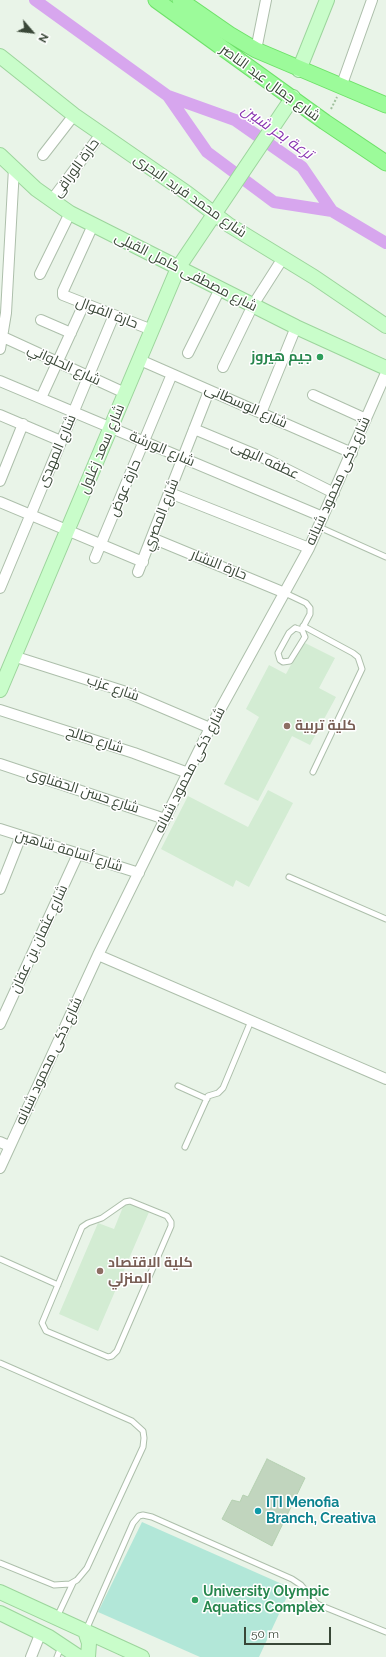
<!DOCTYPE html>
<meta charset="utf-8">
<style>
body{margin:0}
#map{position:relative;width:386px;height:1657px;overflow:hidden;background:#e9f4e8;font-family:Raleway,sans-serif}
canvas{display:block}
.north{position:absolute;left:12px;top:12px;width:40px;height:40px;-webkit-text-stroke:3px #fff;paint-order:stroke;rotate:118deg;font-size:11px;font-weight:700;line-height:16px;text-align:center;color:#394737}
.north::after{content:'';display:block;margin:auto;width:14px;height:18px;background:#394737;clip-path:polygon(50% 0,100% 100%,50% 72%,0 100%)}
.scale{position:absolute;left:244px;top:1627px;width:87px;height:18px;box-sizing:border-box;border:2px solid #394737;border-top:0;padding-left:5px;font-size:12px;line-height:14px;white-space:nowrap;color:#394737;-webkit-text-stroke:3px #fff;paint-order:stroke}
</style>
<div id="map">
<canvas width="386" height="1657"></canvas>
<div class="north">N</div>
<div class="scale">50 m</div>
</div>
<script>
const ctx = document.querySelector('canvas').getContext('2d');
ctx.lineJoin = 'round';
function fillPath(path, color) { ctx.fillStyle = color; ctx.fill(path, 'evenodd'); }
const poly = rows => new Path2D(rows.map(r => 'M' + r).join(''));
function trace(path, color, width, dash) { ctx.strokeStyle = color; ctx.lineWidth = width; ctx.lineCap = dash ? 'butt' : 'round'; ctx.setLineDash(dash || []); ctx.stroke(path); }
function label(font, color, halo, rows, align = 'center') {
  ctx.font = font + ' Raleway,Cairo,sans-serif'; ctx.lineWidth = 3; ctx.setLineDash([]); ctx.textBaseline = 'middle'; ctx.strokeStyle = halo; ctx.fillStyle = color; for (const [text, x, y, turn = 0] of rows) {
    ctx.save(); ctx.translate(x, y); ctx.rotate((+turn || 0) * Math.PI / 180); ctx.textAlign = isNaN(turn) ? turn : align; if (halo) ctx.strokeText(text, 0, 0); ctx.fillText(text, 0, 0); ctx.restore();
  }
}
fillPath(poly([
 [303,642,335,658,319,688,336,697,310,745,292,736,258,801,224,784,259,717,246,709,269,665,286,674],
 [268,790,293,803,249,887,236,880,233,887,161,849,188,796,248,827],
 [125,1202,149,1212,98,1331,59,1314,98,1223,114,1229]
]), '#d3ecd3');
fillPath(poly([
 [142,1522,291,1588,259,1657,200,1657,98,1612]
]), '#b2e7d8');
trace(poly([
 [35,0,168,96,235,120,302,167,332,211,386,243],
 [168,96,207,152,274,202,332,211]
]), '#d7a6ee', 12);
const building = poly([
 [267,1459,305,1478,272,1546,222,1519,232,1500,240,1502,243,1495,248,1497,267,1459]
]);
fillPath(building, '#c1d5be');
trace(building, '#b5d0b1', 1);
const lane = poly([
 [319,527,386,557],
 [285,593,306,603,310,608,310,614,302,629],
 [303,626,353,653,358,657,362,669,313,772],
 [295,628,302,630,305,637,303,640,290,661,283,662,280,660,278,653,289,633,295,628],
 [289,877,386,919],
 [178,1086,207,1099],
 [185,1147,208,1096,218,1093,223,1088,251,1021],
 [130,1201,167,1216,171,1222,171,1226,117,1351,112,1356,108,1357,46,1331,42,1323,82,1227,88,1223,102,1218,125,1202,130,1201],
 [0,1259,58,1285],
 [0,1363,132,1421,143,1431,144,1438,143,1447,87,1568,77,1580,70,1584,54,1585,0,1563],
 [57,1617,73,1583],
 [86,1630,133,1523,139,1516,143,1515,152,1517,292,1579,301,1585,317,1604,386,1632],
 [57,1657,61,1647]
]);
const street = poly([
 [256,50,266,0],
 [341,87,372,0],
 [43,155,74,115],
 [51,201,101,134],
 [93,225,63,291,63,295,152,330],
 [40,274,70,213],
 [41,320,71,333],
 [3,337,125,393],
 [0,349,6,313,14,168],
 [188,353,220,289],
 [140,360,352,453],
 [223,367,253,305,283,258],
 [0,381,323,517],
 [313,395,366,419],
 [41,398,84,304],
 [261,413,296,327],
 [0,415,61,441],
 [194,429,266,459,334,493],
 [0,481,23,424],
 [170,493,309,548],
 [0,502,143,562],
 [152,538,285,593],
 [95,558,172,374],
 [138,572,209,391],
 [0,588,114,315],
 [13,656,123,691,210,728],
 [0,710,134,753,188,773],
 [0,764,165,819],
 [0,829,139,873],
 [0,889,21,836],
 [98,955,386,1079],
 [0,1024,78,854],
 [0,1142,9,1146],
 [0,1168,98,955,165,819,210,728,309,548,386,373],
 [31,1657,41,1632]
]);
const secondary = poly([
 [0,56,74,115,187,193,229,225,314,277,386,326],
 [299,70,327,0],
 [0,155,36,189,70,213,296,327,386,368],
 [0,690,178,268,293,97],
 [0,1592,142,1657],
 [0,1613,49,1637,79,1657],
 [85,1631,89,1643,88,1657]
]);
const primary = poly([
 [156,0,325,122,386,163],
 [180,0,229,34,256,50,386,105]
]);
trace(lane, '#adbfab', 7);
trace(street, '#adbfab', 12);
trace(secondary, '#9cd59c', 16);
trace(primary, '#6ee169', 17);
trace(poly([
 [331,109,337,97]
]), '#a0c09d', 2, [2, 2]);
trace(lane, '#fff', 5);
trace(street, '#fff', 10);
trace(secondary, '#c9fdca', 14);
trace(primary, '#9cfb9a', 15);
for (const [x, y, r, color] of [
 [320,357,4,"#2e9e5b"],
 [287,726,4,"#8d6e63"],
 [100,1271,4,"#8d6e63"],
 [258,1511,4,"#0f9aa8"],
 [195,1600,4,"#2e9e5b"]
]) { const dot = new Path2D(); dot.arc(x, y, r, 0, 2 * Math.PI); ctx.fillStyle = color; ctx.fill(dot); trace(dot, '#fff', 1.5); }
label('14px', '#394737', '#fff', [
 ["شارع جمال عبد الناصر",270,83,36],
 ["حارة الوراقى",76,168,-54],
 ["شارع محمد فريد البحرى",190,196,35],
 ["شارع مصطفى كامل القبلى",186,272,27],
 ["حارة الفوال",107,313,21],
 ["شارع الحلواني",64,365,25],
 ["شارع الوسطانى",246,406,24],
 ["شارع سعد زغلول",102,449,-67],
 ["شارع الورشة",162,449,23],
 ["شارع المهدى",57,451,-67],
 ["عطفه البهى",265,460,25],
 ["شارع ذكى محمود شبانه",338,481,-66],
 ["حارة عوض",125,488,-67],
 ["شارع المصري",161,515,-69],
 ["حارة النشار",219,565,22],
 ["شارع عزب",113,688,19],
 ["شارع صالح",95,740,18],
 ["شارع ذكى محمود شبانه",190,770,-63],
 ["شارع حسن الحفناوى",83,791,18],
 ["شارع أسامة شاهين",69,851,17],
 ["شارع عثمان بن عفان",39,939,-65],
 ["شارع ذكى محمود شبانه",49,1061,-65]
]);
label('bold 14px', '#27864d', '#fff', [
 ["جيم هيروز",312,357],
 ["University Olympic",203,1592,"left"],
 ["Aquatics Complex",203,1608,"left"]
], 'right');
label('bold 14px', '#785e54', '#fff', [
 ["كلية تربية",295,726],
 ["كلية الاقتصاد",108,1263],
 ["المنزلي",108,1279]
], 'left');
label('bold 14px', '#0d838f', '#fff', [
 ["ITI Menofia",266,1503],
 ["Branch, Creativa",266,1519]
], 'left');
label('italic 15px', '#8833b0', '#fff', [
 ["ترعة بحر شبين",277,132,35]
]);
</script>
